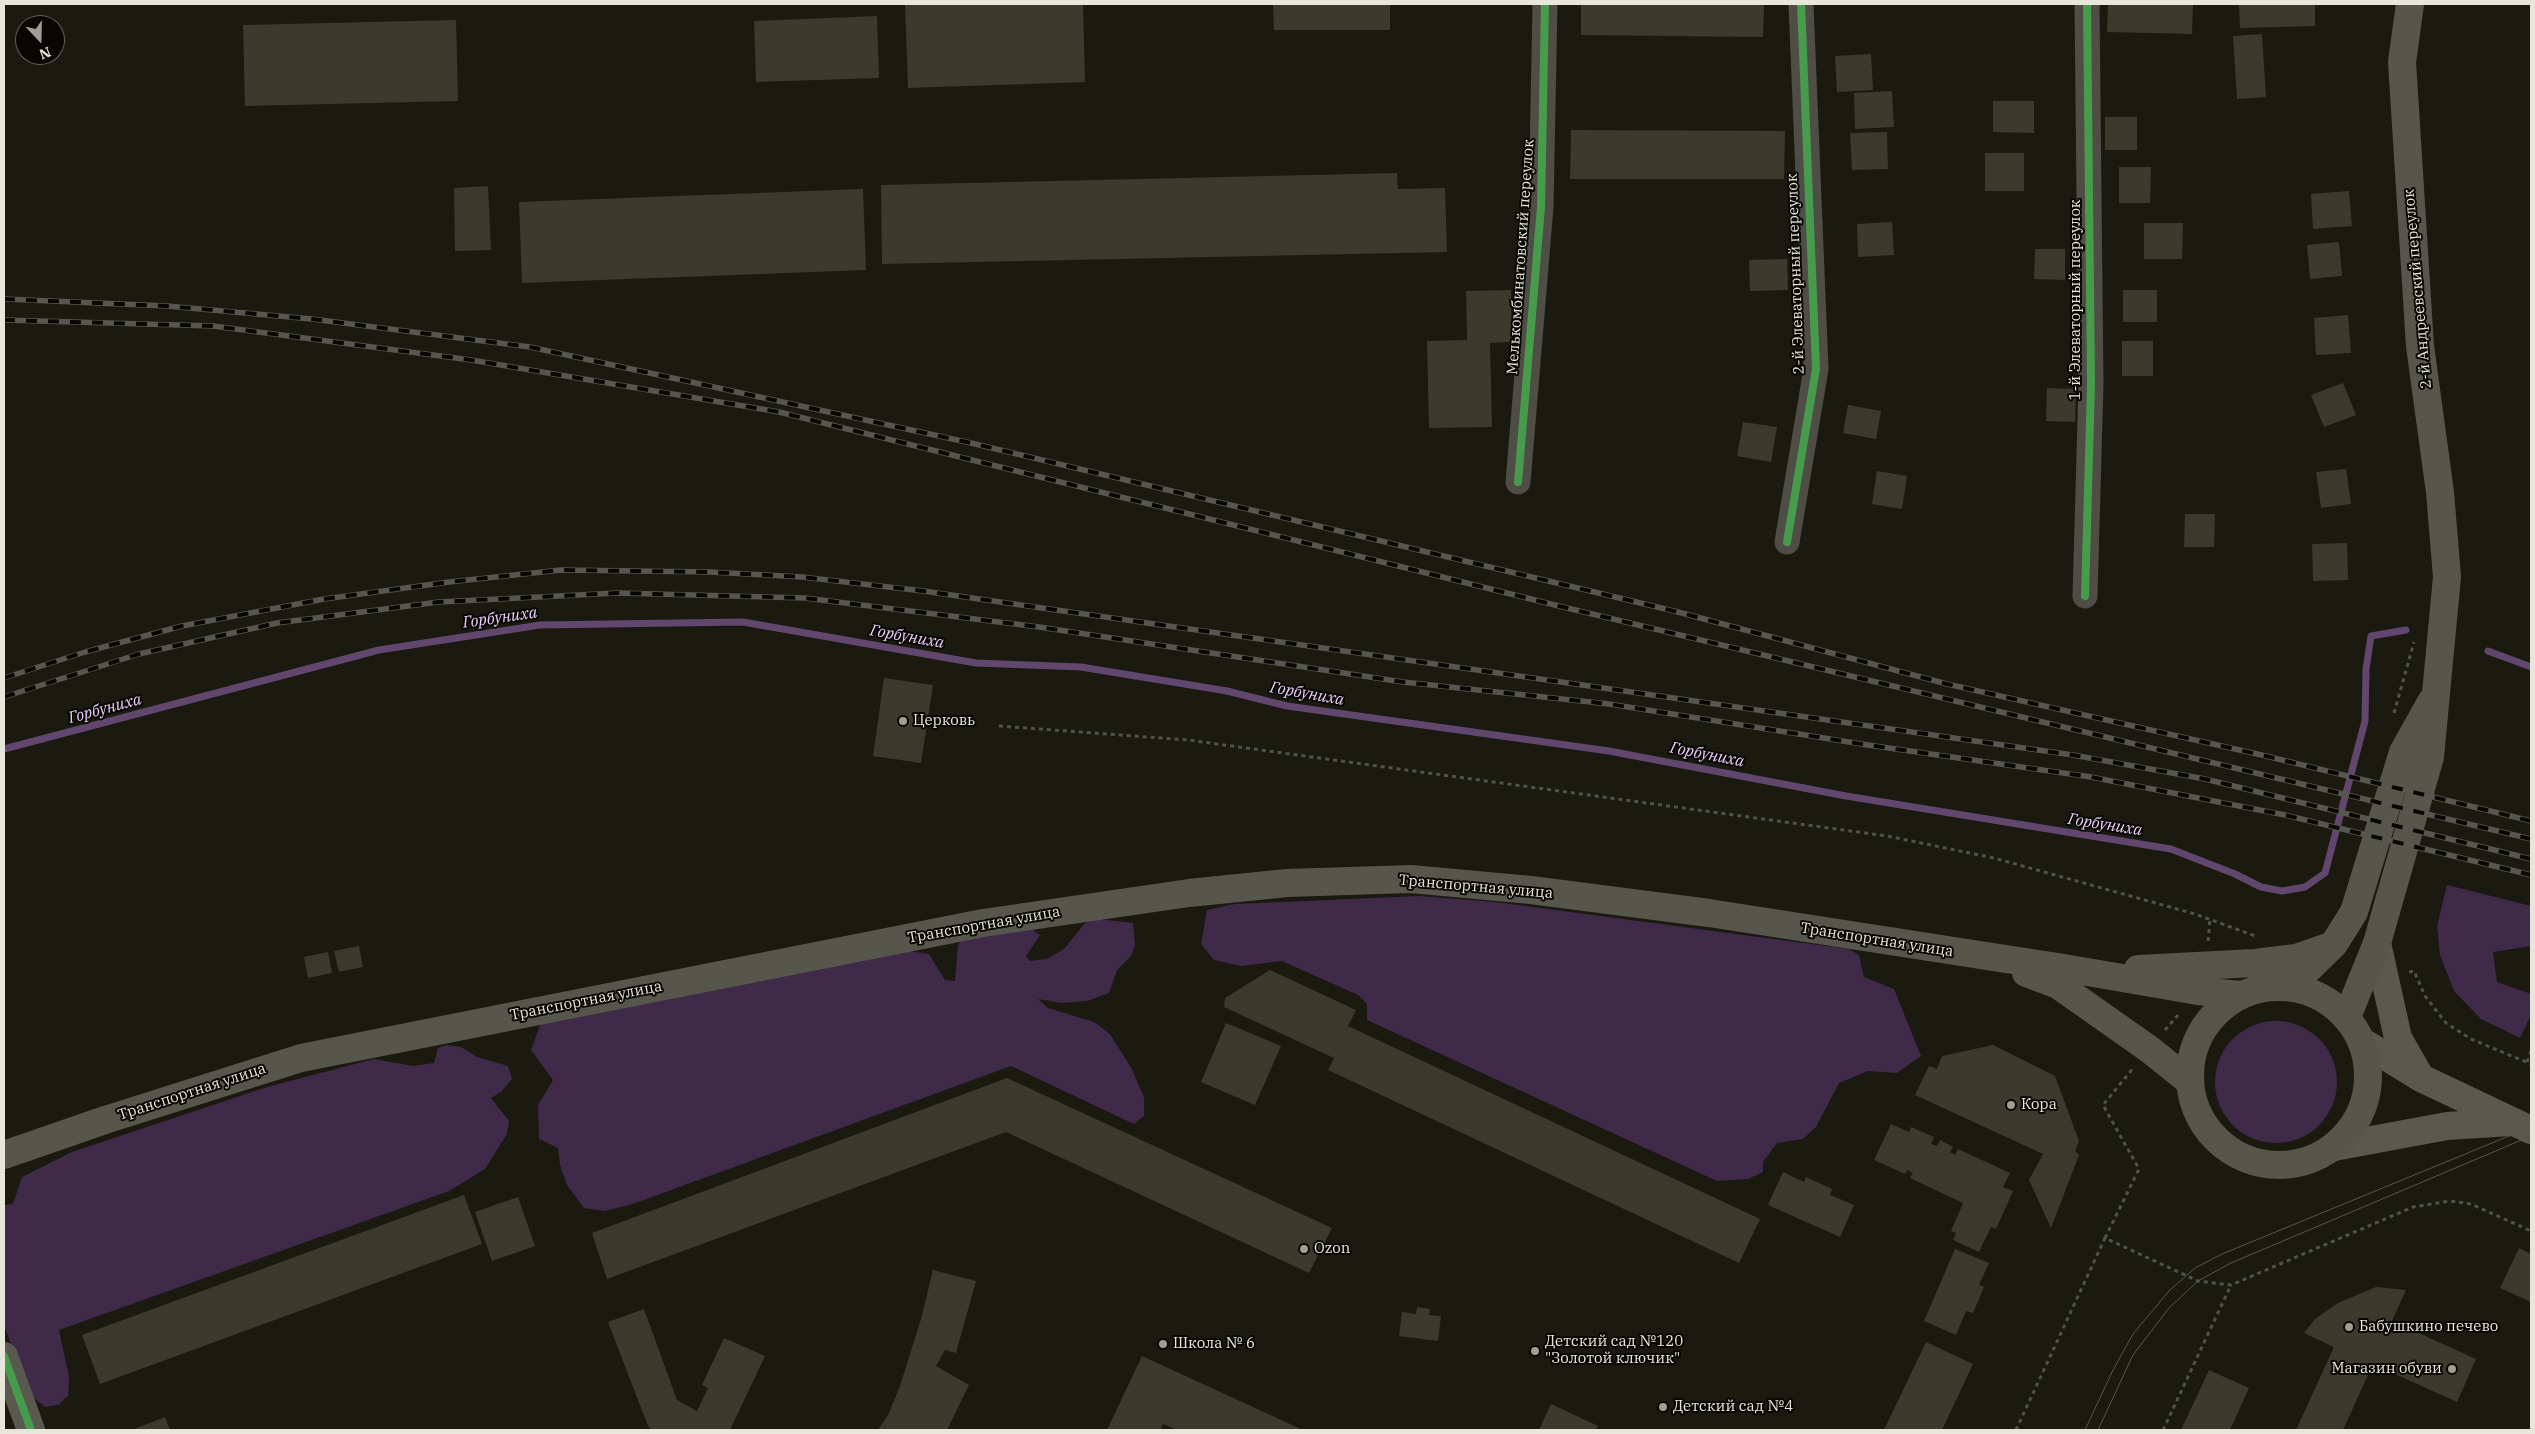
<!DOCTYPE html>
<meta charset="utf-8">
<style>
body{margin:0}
#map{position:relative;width:2535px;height:1434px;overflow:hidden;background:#1a1a10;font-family:"IBM Plex Serif",serif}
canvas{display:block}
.frame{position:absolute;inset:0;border:5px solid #e6e6da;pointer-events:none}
.north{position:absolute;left:15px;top:15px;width:50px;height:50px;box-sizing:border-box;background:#080703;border:1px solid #616059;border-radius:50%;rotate:159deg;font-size:14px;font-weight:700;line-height:20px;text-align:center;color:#e6e6da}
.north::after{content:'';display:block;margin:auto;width:18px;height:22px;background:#9f9f93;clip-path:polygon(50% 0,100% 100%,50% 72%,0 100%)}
</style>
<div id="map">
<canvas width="2535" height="1434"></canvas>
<div class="frame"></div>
<div class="north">N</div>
</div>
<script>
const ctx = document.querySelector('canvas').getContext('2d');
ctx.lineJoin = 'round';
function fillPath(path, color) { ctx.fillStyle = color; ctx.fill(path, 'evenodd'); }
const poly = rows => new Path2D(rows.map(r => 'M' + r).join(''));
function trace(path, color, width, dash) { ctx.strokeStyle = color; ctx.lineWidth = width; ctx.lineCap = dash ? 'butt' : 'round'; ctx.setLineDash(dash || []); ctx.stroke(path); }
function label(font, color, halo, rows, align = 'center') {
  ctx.font = font + ' "IBM Plex Serif",serif'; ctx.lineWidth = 4; ctx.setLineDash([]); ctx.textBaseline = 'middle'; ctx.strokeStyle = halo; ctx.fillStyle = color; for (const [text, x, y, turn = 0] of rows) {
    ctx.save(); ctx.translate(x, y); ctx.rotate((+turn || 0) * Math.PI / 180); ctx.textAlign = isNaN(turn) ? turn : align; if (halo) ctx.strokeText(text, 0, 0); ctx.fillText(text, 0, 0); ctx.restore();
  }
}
fillPath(poly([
 [2447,885,2531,906,2531,946,2493,952,2497,982,2531,994,2531,1015,2520,1038,2481,1019,2454,991,2440,955,2437,926],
 [1420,896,1495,902,1849,949,1859,955,1864,977,1894,989,1921,1056,1897,1073,1868,1071,1839,1083,1816,1127,1803,1139,1777,1143,1763,1162,1763,1172,1748,1179,1717,1181,1367,1020,1367,1004,1358,995,1282,961,1241,966,1214,960,1201,944,1207,910,1235,904],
 [1097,919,1133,923,1135,945,1131,956,1117,970,1109,993,1087,1001,1061,1003,1038,999,1048,1008,1094,1022,1110,1034,1132,1069,1144,1098,1144,1116,1134,1124,1011,1066,630,1205,604,1211,584,1208,567,1185,560,1165,558,1148,539,1139,538,1105,553,1080,531,1050,540,1025,552,1016,908,951,929,954,945,980,955,981,958,945,963,937,1018,928,1033,930,1040,935,1026,956,1030,961,1046,959,1064,949,1085,923],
 '2215 1082a61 61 0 1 1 122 0a61 61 0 1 1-122 0Z',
 [446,1045,461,1047,477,1057,508,1066,512,1079,501,1092,491,1098,509,1121,507,1134,485,1169,449,1191,59,1330,69,1377,68,1396,58,1405,45,1407,30,1395,4,1325,4,1205,13,1204,22,1177,72,1152,267,1087,374,1059,413,1066,434,1063,438,1048]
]), '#3f2a49');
trace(poly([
 [2488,651,2531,667],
 [4,749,379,650,540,625,743,622,976,663,1081,667,1227,691,1287,706,1609,751,1846,796,2171,849,2235,874,2261,887,2282,891,2305,887,2325,873,2365,721,2366,669,2371,636,2406,630]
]), '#61466e', 7);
fillPath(poly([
 [905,4,1083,4,1085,82,908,88],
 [1273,4,1390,4,1390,30,1274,30],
 [1581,4,1764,4,1763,37,1581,35],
 [2108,4,2193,4,2192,34,2107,32],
 [2239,4,2315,4,2315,26,2240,28],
 [877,16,879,78,756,82,754,21],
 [456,20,458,101,245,106,243,25],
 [2262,34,2266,97,2237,99,2233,36],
 [1871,54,1873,90,1837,92,1835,56],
 [1892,91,1894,127,1855,129,1854,93],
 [1993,101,2034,101,2034,133,1993,132],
 [2105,117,2137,117,2137,150,2105,150],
 [1571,130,1785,131,1784,179,1570,179],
 [1887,132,1888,169,1852,170,1850,133],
 [1985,153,2024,153,2024,191,1985,191],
 [2119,167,2151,167,2150,203,2119,203],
 [1397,173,1398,189,1445,188,1447,252,882,264,881,185],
 [488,186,491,250,455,251,454,188],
 [863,189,866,270,522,283,519,202],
 [2349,191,2352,226,2313,229,2311,194],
 [1892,222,1894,255,1858,257,1857,224],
 [2144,223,2183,223,2182,259,2144,259],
 [2339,242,2342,276,2310,279,2307,245],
 [2035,249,2065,249,2065,280,2034,279],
 [1787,259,1788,290,1750,291,1749,260],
 [1511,290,1512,342,1490,343,1492,427,1429,428,1427,341,1467,340,1466,291],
 [2123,290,2157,290,2157,322,2123,322],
 [2348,315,2351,353,2316,355,2314,318],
 [2122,341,2153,341,2153,376,2122,376],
 [2343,383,2356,415,2324,427,2311,395],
 [2047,388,2076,389,2075,422,2046,421],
 [1848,405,1881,411,1876,439,1843,433],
 [1743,422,1777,427,1771,462,1737,456],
 [2346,469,2351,504,2321,508,2316,472],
 [1877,471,1907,476,1902,509,1872,504],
 [2185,514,2215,514,2214,547,2184,547],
 [2347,543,2348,580,2313,581,2312,544],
 [884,678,933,685,921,763,873,756],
 [359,946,363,967,339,972,334,951],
 [328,952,332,973,308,978,304,957],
 [1270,970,1356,1010,1348,1026,1760,1219,1739,1263,1328,1070,1334,1058,1224,1007,1225,998],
 [1226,1023,1281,1046,1255,1105,1201,1082],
 [1993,1045,2055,1076,2079,1141,2075,1151,2079,1155,2051,1228,2029,1180,2043,1154,1915,1095,1929,1066,1937,1069,1942,1056],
 [1007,1078,1332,1228,1309,1273,1006,1132,607,1279,592,1233],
 [1891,1124,1909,1132,1911,1127,1934,1137,1931,1144,1937,1146,1940,1140,1953,1147,1950,1152,1955,1155,1958,1149,2010,1173,2003,1187,2013,1191,1996,1229,1991,1227,1979,1252,1953,1240,1956,1233,1951,1231,1963,1203,1910,1178,1913,1173,1907,1170,1905,1174,1874,1160],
 [1783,1172,1804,1182,1806,1177,1832,1189,1830,1195,1854,1205,1840,1237,1768,1205],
 [464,1195,482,1244,100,1384,82,1335],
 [518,1197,535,1246,492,1261,475,1212],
 [2519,1248,2531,1254,2531,1302,2500,1288],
 [1955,1249,1989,1263,1979,1285,1984,1287,1973,1313,1966,1311,1956,1335,1924,1321],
 [933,1270,976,1281,956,1353,945,1350,936,1366,969,1385,947,1430,878,1430,889,1413,900,1386,921,1319],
 [2376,1287,2406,1290,2392,1321,2476,1359,2457,1402,2373,1364,2343,1430,2296,1430,2334,1347,2304,1333,2315,1319,2338,1303],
 [1417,1307,1430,1309,1429,1315,1441,1316,1438,1341,1399,1336,1402,1312,1416,1314],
 [644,1309,677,1400,697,1411,708,1388,702,1385,724,1338,765,1356,730,1430,652,1430,648,1426,608,1322],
 [1926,1342,1973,1364,1942,1430,1884,1430],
 [1142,1356,1303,1430,1178,1430,1163,1424,1160,1430,1107,1430],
 [2209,1370,2249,1388,2230,1430,2181,1430],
 [1551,1404,1598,1426,1596,1430,1539,1430],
 [165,1417,170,1430,132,1430]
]), '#3b3a2d');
trace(poly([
 [2394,713,2414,642],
 [999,726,1188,740,1887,836,1994,858,2195,914,2258,937],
 [2208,941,2210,919],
 [2409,972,2414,971,2425,996,2446,1023,2471,1039,2531,1064],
 [2165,1030,2179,1014],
 [2527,1062,2531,1051],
 [2105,1238,2139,1169,2103,1105,2134,1067],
 [2016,1430,2105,1238,2198,1281,2231,1285,2413,1207,2450,1201,2471,1204,2531,1231],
 [2163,1430,2231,1285]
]), '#52524c', 3, [4, 4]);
trace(poly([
 [1518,482,1541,207,1545,4],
 [1787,542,1816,369,1801,4],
 [2085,596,2091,384,2087,4]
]), '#4e4e46', 25);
trace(poly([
 [2377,943,2398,1038,2419,1075],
 [2361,1041,2421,1078,2531,1130],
 [2334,1147,2447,1126,2510,1122],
 [4,1356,31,1430]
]), '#59594f', 28);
trace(poly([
 [2138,969,2255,963,2296,958,2328,947],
 [2026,973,2058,985,2149,1049,2189,1081],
 '2190 1076a89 89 0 1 1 178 0a89 89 0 1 1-178 0Z',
 [2290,987,2334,944,2354,912,2403,752,2431,702],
 [2347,1017,2377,943,2430,757,2447,577,2440,492,2420,346,2402,62,2410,4],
 [4,1155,105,1120,301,1058,983,923,1189,893,1287,883,1411,879,1531,890,1709,913,2064,968,2198,991,2240,995]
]), '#57564c', 28);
trace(poly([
 [2085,1430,2113,1370,2133,1334,2169,1291,2195,1268,2222,1254,2531,1127],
 [2098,1430,2133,1355,2169,1308,2198,1281,2231,1263,2531,1136]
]), '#575750', 1);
const rail = poly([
 [4,299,167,306,312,319,530,347,971,443,1678,612,1947,684,2266,756,2531,821],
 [4,320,213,326,471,360,779,412,1563,607,2531,839],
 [4,678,85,652,182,626,324,599,449,582,561,570,710,572,802,577,923,591,2073,755,2205,779,2531,859],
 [4,697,139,654,277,623,439,602,618,593,805,598,1039,627,1403,682,1609,704,1868,745,2091,777,2285,815,2531,875]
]);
trace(rail, '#575750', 5.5);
trace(rail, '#080703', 4, [11]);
trace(poly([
 [1518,482,1541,207,1545,4],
 [1787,542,1816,369,1801,4],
 [2085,596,2091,384,2087,4],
 [4,1356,31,1430]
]), '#469c4c', 8);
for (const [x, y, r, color] of [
 [903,721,5,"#9f9f93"],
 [2011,1105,5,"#9f9f93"],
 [1304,1249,5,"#9f9f93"],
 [2349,1327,5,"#9f9f93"],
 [1163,1344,5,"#9f9f93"],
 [1535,1351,5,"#9f9f93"],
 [2452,1369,5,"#9f9f93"],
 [1663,1407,5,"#9f9f93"]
]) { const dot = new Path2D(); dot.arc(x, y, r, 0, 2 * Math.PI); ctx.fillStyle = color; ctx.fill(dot); trace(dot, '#080703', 2); }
label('15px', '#e6e6da', '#080703', [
 ["Мелькомбинатовский переулок",1521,257,-86],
 ["2-й Элеваторный переулок",1796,274,-92],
 ["2-й Андреевский переулок",2418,289,-95],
 ["1-й Элеваторный переулок",2076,300,-90],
 ["Транспортная улица",1476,887,5],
 ["Транспортная улица",984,925,-10],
 ["Транспортная улица",1877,940,9],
 ["Транспортная улица",586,1001,-11],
 ["Транспортная улица",192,1092,-18]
]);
label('15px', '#e6e6da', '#080703', [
 ["Церковь",913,721],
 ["Кора",2021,1105],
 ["Ozon",1314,1249],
 ["Бабушкино печево",2359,1327],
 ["Детский сад №120",1545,1342],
 ["\"Золотой ключик\"",1545,1359],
 ["Школа № 6",1173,1344],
 ["Магазин обуви",2442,1369,"right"],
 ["Детский сад №4",1673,1407]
], 'left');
label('italic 16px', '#eacefa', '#080703', [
 ["Горбуниха",500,618,-8],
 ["Горбуниха",907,637,10],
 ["Горбуниха",1307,694,10],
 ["Горбуниха",105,709,-15],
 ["Горбуниха",1707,755,11],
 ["Горбуниха",2105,825,9]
]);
</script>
